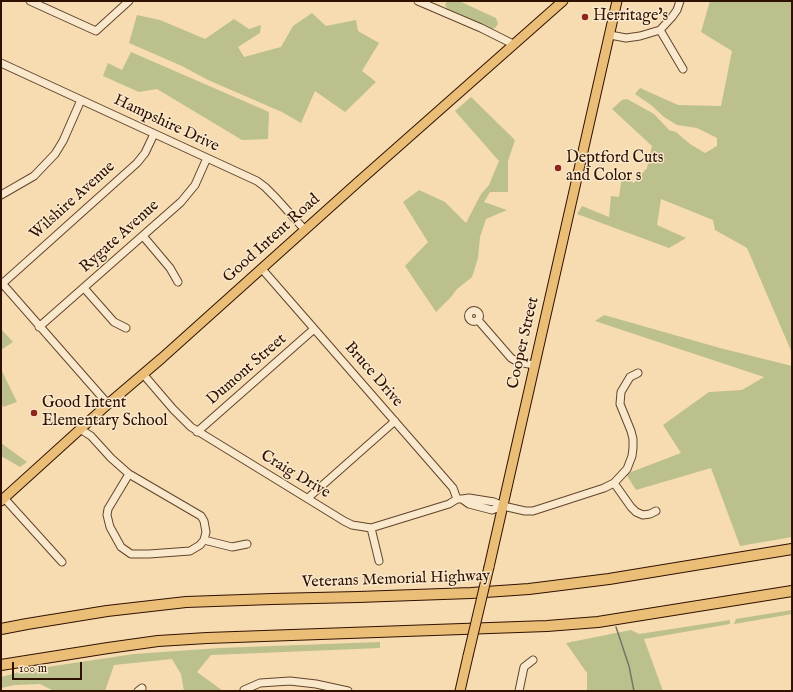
<!DOCTYPE html>
<style>
body{margin:0}
#map{position:relative;width:793px;height:692px;overflow:hidden;background:#f6dcb0;font-family:"IM FELL English",serif}
canvas{display:block}
.frame{position:absolute;inset:0;border:2px solid #2f1100;pointer-events:none}
.scale{position:absolute;left:12px;top:662px;width:70px;height:18px;box-sizing:border-box;border:2px solid #2f1100;border-top:0;padding-left:5px;font-size:12px;line-height:14px;white-space:nowrap;color:#2f1100;-webkit-text-stroke:3px #f9e8cc;paint-order:stroke}
</style>
<div id="map">
<canvas width="793" height="692"></canvas>
<div class="frame"></div>
<div class="scale">100 m</div>
</div>
<script>
const ctx = document.querySelector('canvas').getContext('2d');
ctx.lineJoin = 'round';
function fillPath(path, color) { ctx.fillStyle = color; ctx.fill(path, 'evenodd'); }
const poly = rows => new Path2D(rows.map(r => 'M' + r).join(''));
function trace(path, color, width, dash) { ctx.strokeStyle = color; ctx.lineWidth = width; ctx.lineCap = dash ? 'butt' : 'round'; ctx.setLineDash(dash || []); ctx.stroke(path); }
function label(font, color, halo, rows, align = 'center') {
  ctx.font = font + ' "IM FELL English",serif'; ctx.lineWidth = 3; ctx.setLineDash([]); ctx.textBaseline = 'middle'; ctx.strokeStyle = halo; ctx.fillStyle = color; for (const [text, x, y, turn = 0] of rows) {
    ctx.save(); ctx.translate(x, y); ctx.rotate((+turn || 0) * Math.PI / 180); ctx.textAlign = isNaN(turn) ? turn : align; if (halo) ctx.strokeText(text, 0, 0); ctx.fillText(text, 0, 0); ctx.restore();
  }
}
fillPath(poly([
 [447,1,459,1,496,18,498,24,495,28,492,29,488,28,448,10,445,5],
 [710,1,792,1,792,353,747,248,715,230,713,220,661,199,657,225,686,238,669,248,577,214,582,206,609,217,611,196,619,197,622,176,634,183,647,168,652,146,612,109,622,100,627,99,654,114,669,130,676,132,690,144,705,153,717,146,717,138,697,128,677,125,664,117,651,105,635,94,640,88,678,105,721,106,732,51,701,32],
 [312,13,326,26,356,20,358,31,379,43,362,71,376,82,345,112,315,91,301,123,282,112,208,80,182,66,129,43,137,15,160,20,205,39,234,19,249,29,261,25,260,33,238,47,244,57,281,47,293,26],
 [131,52,269,112,268,139,242,140,157,89,139,92,103,76,108,63,122,70],
 [471,97,515,140,508,161,508,192,490,192,484,202,507,210,486,219,480,237,478,258,472,277,457,289,451,297,436,312,405,266,428,242,403,202,419,190,445,202,466,223,481,194,489,185,499,161,455,111],
 [604,315,720,348,792,366,792,537,740,546,711,468,636,490,626,474,681,453,663,425,709,392,742,390,764,377,595,321],
 [1,329,13,342,1,350],
 [1,369,17,402,3,407,1,402],
 [1,443,27,462,20,467,1,456],
 [792,610,792,614,734,624,736,619],
 [730,620,730,624,644,639,663,691,587,691,587,673,566,643,631,630,639,634],
 [380,642,380,648,211,655,197,672,223,691,184,691,181,674,172,659,114,665,105,691,54,691,40,684,15,685,1,688,1,677,27,670,134,654,220,648]
]), '#bbc08c');
trace(poly([
 [616,627,629,666,634,691]
]), '#717867', 1.5);
const minor = poly([
 [30,1,96,31,129,1],
 [418,1,481,28,513,44],
 [660,30,683,69],
 [610,35,626,38,640,36,660,30,672,17,677,10,680,1],
 [1,63,257,181,265,187,276,198,305,230],
 [1,195,34,176,55,154,63,141,81,100],
 [143,236,170,268,178,282],
 [262,269,453,488,457,499,462,499,469,504,492,510,503,506],
 [1,282,108,404],
 [2,284,137,163,145,153,154,134],
 [84,288,114,322,126,328],
 '468.5 316a5.5 5.5 0 1 1 11 0a5.5 5.5 0 1 1-11 0Z',
 [478,320,511,358,518,362,534,365],
 [39,327,181,202,195,185,207,158],
 [143,374,173,409,191,427,344,521,352,525,371,528,449,504,457,499],
 [80,429,91,436,111,458,129,474,201,516,204,521,206,532,204,540,200,545,190,551,149,554,131,554,121,547,110,527,107,515,108,509,129,474],
 [197,432,314,329],
 [614,483,631,507,636,512,643,515,650,514,656,511],
 [4,498,62,562],
 [308,498,395,421],
 [462,499,469,498,494,502,503,506,525,511,533,511,604,488,614,483,627,469,632,456,633,448,633,439,631,431,620,404,621,392,630,377,638,373],
 [371,528,379,561],
 [204,540,232,547,247,544],
 [244,690,260,683,290,681,316,684,348,691],
 [138,691,142,688],
 [519,691,524,667,533,660]
]);
const major = poly([
 [1,501,108,404,162,358,357,183,563,1],
 [489,567,617,1],
 [460,691,468,656]
]);
const highway = poly([
 [1,629,27,624,107,611,186,602,272,599,358,597,471,593,529,589,609,579,792,549],
 [1,665,108,648,158,641,207,638,547,626,598,622,792,591]
]);
trace(minor, '#61442c', 9);
trace(major, '#2f1100', 11);
trace(highway, '#2f1100', 12);
trace(minor, '#f9e8cc', 7);
trace(major, '#ebbe78', 9);
trace(highway, '#ebbe78', 10);
const majorBridge = poly([
 [468,656,489,567]
]);
trace(majorBridge, '#2f1100', 11, []);
trace(majorBridge, '#ebbe78', 9);
for (const [x, y, r, color] of [
 [585,17,4,"#8f2418"],
 [558,168,4,"#8f2418"],
 [34,413,4,"#8f2418"]
]) { const dot = new Path2D(); dot.arc(x, y, r, 0, 2 * Math.PI); ctx.fillStyle = color; ctx.fill(dot); trace(dot, '#f9e8cc', 1.5); }
label('16px', '#2f1100', '#f9e8cc', [
 ["Herritage's",593,17],
 ["Deptford Cuts",566,159],
 ["and Color s",566,177],
 ["Good Intent",42,404],
 ["Elementary School",42,422]
], 'left');
label('16px', '#2f1100', '#f9e8cc', [
 ["Hampshire Drive",166,124,25],
 ["Wilshire Avenue",73,201,-42],
 ["Rygate Avenue",120,237,-42],
 ["Good Intent Road",272,239,-42],
 ["Cooper Street",524,343,-77],
 ["Dumont Street",247,370,-41],
 ["Bruce Drive",373,375,49],
 ["Craig Drive",295,475,31],
 ["Veterans Memorial Highway",396,580,-2]
]);
</script>
